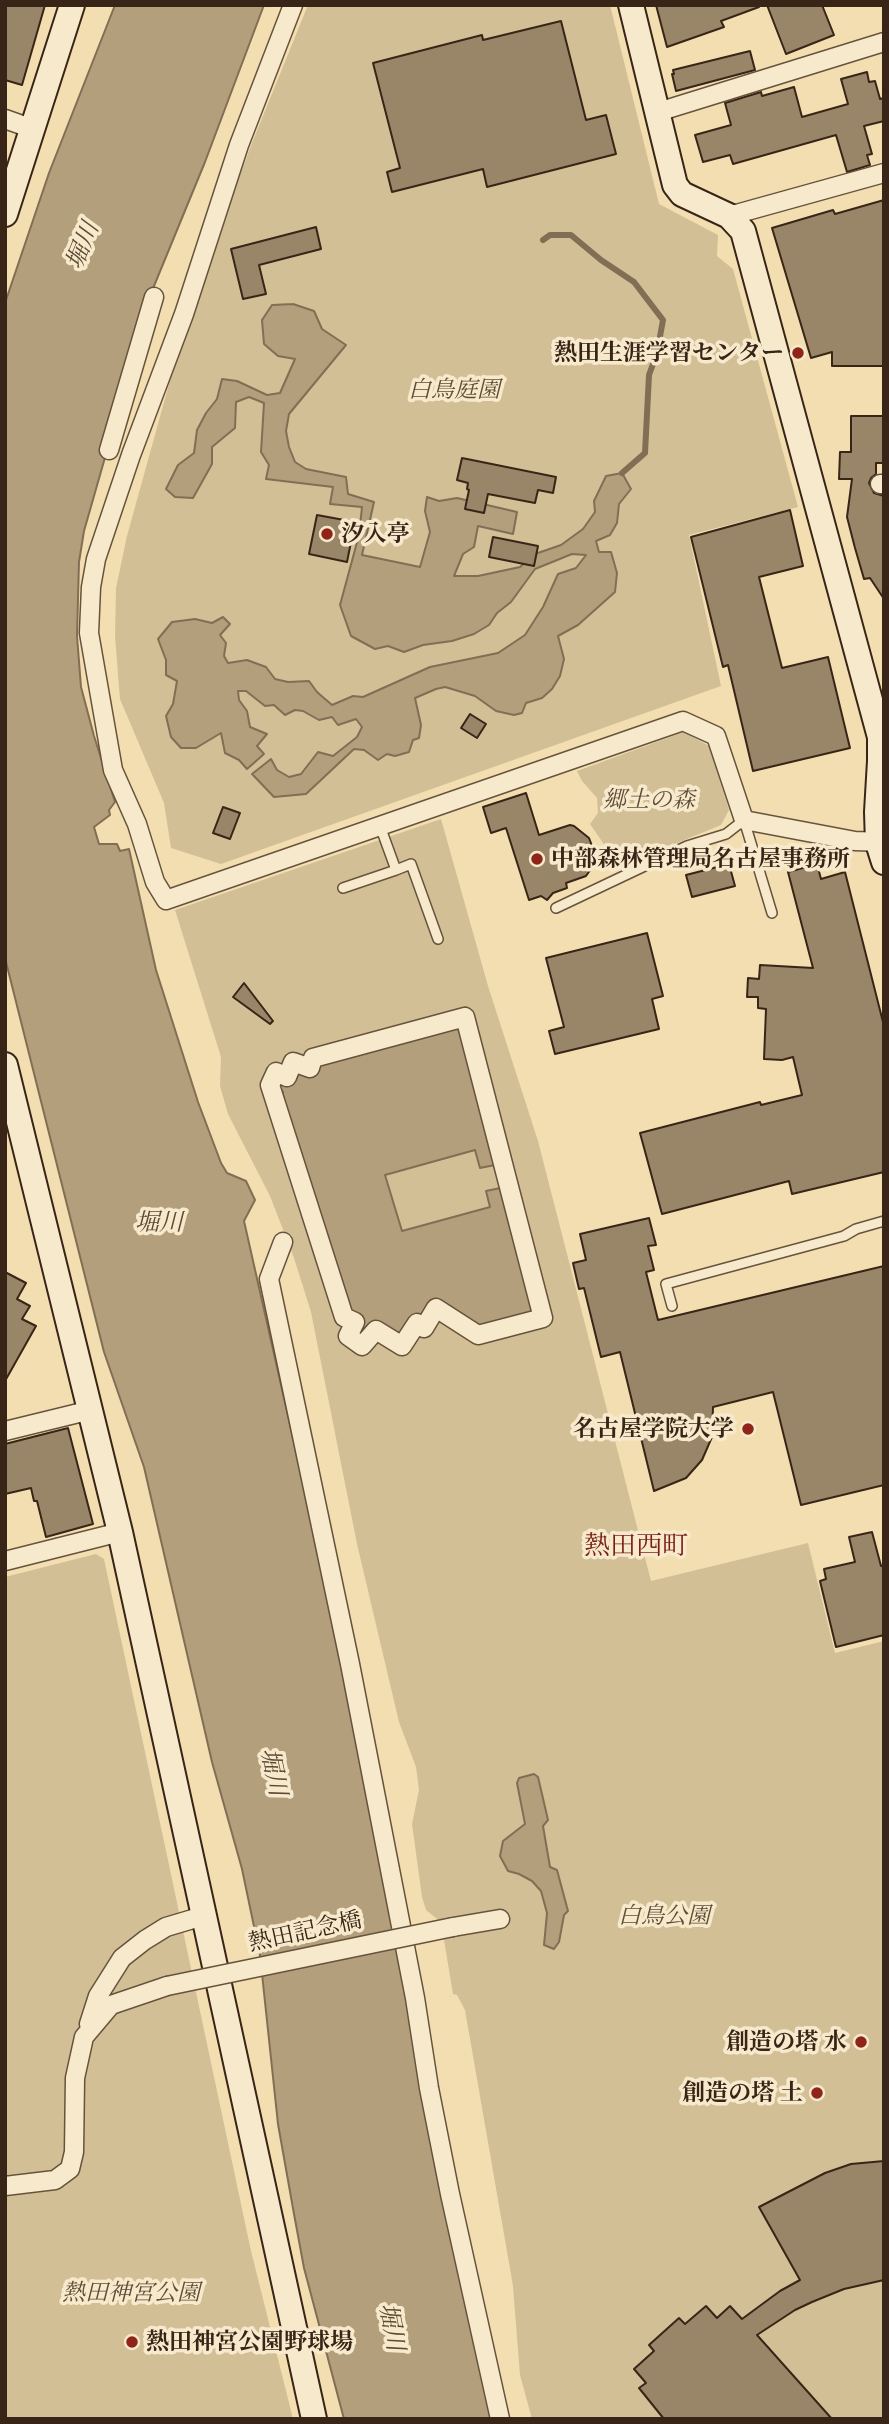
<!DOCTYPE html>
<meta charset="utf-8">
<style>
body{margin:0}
#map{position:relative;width:889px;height:2424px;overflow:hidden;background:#f2deb0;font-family:"Libre Caslon Text",serif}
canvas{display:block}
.frame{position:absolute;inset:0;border:7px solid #392517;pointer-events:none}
</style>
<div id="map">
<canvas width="889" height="2424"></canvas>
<div class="frame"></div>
</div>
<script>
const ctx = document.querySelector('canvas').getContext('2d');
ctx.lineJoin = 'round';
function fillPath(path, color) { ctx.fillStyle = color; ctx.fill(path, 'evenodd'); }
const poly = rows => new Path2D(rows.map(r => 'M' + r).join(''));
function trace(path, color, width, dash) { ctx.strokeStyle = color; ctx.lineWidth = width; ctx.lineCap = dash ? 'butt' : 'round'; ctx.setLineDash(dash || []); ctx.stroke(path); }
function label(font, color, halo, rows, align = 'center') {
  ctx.font = font + ' "Libre Caslon Text","Noto Serif JP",serif'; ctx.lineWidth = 7; ctx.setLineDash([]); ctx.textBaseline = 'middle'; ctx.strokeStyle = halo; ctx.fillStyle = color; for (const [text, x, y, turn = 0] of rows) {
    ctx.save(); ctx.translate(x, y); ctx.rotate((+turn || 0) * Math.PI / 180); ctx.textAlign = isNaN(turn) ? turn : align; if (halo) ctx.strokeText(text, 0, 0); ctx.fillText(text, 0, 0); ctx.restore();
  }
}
fillPath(poly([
 [308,5,610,5,659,204,718,235,717,256,733,269,798,507,689,535,721,686,221,864,171,848,164,803,120,699,115,636,116,588,127,536,192,301,252,143],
 [684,732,709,746,729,810,721,825,626,864,612,856,590,824,598,813,597,798,582,781,577,771],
 [441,819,488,986,538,1141,651,1581,808,1543,835,1653,884,1641,884,2419,532,2419,520,2375,513,2286,465,2010,457,1995,453,1994,441,1922,426,1910,422,1897,412,1824,419,1790,416,1767,399,1722,357,1544,311,1312,294,1258,270,1196,228,1114,220,1086,221,1057,175,910],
 [96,1554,104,1559,251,2251,293,2419,5,2419,5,1577]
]), '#d3bf96');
const water = poly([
 [115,5,264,5,205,162,154,286,84,531,79,562,77,636,81,687,94,736,115,802,109,810,110,815,94,827,99,844,117,844,120,851,129,849,156,970,198,1102,221,1163,227,1173,246,1181,255,1200,244,1221,340,1646,494,2419,344,2419,304,2268,294,2214,278,2124,260,1955,242,1869,212,1762,144,1467,104,1352,5,958,5,303,49,173,115,5],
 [293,304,314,311,322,329,346,345,289,414,286,431,289,447,295,462,306,469,346,477,348,494,374,502,362,555,420,567,430,532,425,511,427,497,439,501,457,498,517,512,513,534,478,526,474,547,463,554,454,576,478,576,520,567,535,554,561,545,583,529,595,512,594,501,606,476,622,473,631,489,619,504,617,523,610,535,596,541,599,552,611,552,617,573,615,592,578,625,558,636,564,659,560,676,552,689,542,698,526,703,522,713,514,715,496,711,475,696,445,687,436,689,415,698,421,725,419,738,413,740,409,752,395,756,387,754,378,760,364,750,354,749,306,794,274,797,252,774,271,759,277,770,289,777,301,774,318,752,333,756,357,737,362,727,356,719,338,725,332,717,319,720,303,711,295,710,285,715,274,705,265,706,246,691,238,691,239,700,247,711,250,727,267,734,257,746,264,754,247,769,239,760,225,753,221,733,196,748,181,748,171,737,166,716,173,704,177,681,166,675,166,660,158,639,172,622,195,619,212,623,223,617,230,624,220,635,226,643,224,656,228,663,247,660,266,667,275,679,288,682,309,681,317,692,332,705,353,696,363,697,430,667,498,653,525,635,543,607,558,574,576,568,586,555,572,554,535,569,511,602,497,613,489,625,474,634,452,641,423,645,404,652,388,646,375,649,351,636,340,605,359,535,362,507,330,504,333,487,266,479,269,465,261,452,264,403,249,397,236,402,235,428,212,447,212,464,193,498,175,497,166,489,178,465,194,453,197,430,206,413,217,399,222,379,237,381,267,395,280,393,295,359,278,356,264,344,262,320,272,305,293,304],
 [463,1024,500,1164,480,1168,475,1150,385,1175,402,1231,490,1207,486,1191,505,1187,538,1315,479,1330,436,1302,400,1341,363,1341,346,1314,280,1101,283,1092,275,1085,295,1068,463,1024],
 [534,1774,538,1777,548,1820,543,1826,550,1867,557,1870,568,1911,564,1915,559,1942,554,1949,544,1945,547,1913,541,1891,532,1881,519,1874,508,1871,500,1856,503,1841,525,1824,517,1783,519,1778,534,1774]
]);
fillPath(water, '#b39f7c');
trace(water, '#826e54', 2);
trace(poly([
 [543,240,550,235,571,235,601,260,634,282,663,320,657,353,649,375,645,453,622,473]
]), '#826e54', 6);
const building = poly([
 [5,5,45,5,22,85,5,80,5,5],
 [656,5,759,5,759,7,721,21,724,27,667,47,656,5],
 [767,5,822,5,834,35,786,54,767,5],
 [561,21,586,120,606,115,616,154,487,187,483,169,392,192,387,172,400,168,373,63,482,35,483,40,561,21],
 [750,51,755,70,676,91,672,74,674,74,673,70,750,51],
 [867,72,869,82,875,81,880,99,884,98,884,121,864,126,872,154,867,155,870,165,847,172,836,135,733,164,730,155,703,162,695,135,731,125,725,103,761,92,762,96,794,87,802,117,848,104,841,79,867,72],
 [884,200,884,366,832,366,832,352,811,358,772,228,833,210,835,214,884,200],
 [316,227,321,249,259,265,266,294,243,299,231,249,316,227],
 [851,416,884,416,884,463,876,463,876,474,871,478,869,483,874,493,884,496,884,599,870,578,864,579,855,548,847,517,852,479,839,479,840,452,851,452,851,416],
 [462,458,556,477,553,493,538,490,535,503,488,494,484,513,465,509,469,490,467,489,468,483,457,480,462,458],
 [790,510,803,566,759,577,782,668,828,657,850,748,753,771,728,665,723,667,691,537,790,510],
 [317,515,355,522,347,562,309,554,317,515],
 [493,537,538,546,534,566,489,557,493,537],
 [470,714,486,724,477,738,461,728,470,714],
 [526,793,539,835,570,825,574,826,589,838,594,851,595,863,586,876,566,883,567,888,553,893,547,900,541,896,529,900,506,828,491,833,483,807,526,793],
 [223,807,240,813,230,839,213,833,223,807],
 [729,864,735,886,692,897,686,875,729,864],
 [817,864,821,879,845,872,884,1026,884,1172,792,1194,789,1181,662,1214,640,1133,760,1102,761,1105,802,1095,793,1057,782,1060,764,1059,766,1009,758,1008,758,997,747,997,748,978,759,979,760,965,813,968,788,872,817,864],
 [647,933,663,996,652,999,659,1029,555,1054,549,1031,564,1027,546,958,647,933],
 [244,983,273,1021,270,1024,233,997,244,983],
 [649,1218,656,1245,648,1246,654,1270,646,1272,658,1320,884,1266,884,1485,801,1505,773,1392,713,1407,712,1437,702,1460,686,1478,654,1491,620,1352,601,1357,584,1288,579,1289,573,1263,586,1260,580,1234,649,1218],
 [5,1272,26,1283,17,1299,30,1306,22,1319,36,1326,5,1381,5,1272],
 [68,1428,93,1524,46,1537,37,1501,34,1501,31,1488,5,1494,5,1444,68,1428],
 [872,1532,881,1566,884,1565,884,1635,836,1647,820,1581,826,1579,824,1569,855,1562,849,1537,872,1532],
 [884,2161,884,2280,844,2289,812,2302,795,2310,757,2335,832,2419,664,2419,639,2388,646,2383,634,2369,654,2351,649,2345,679,2318,685,2324,706,2306,717,2318,730,2306,742,2319,780,2291,800,2280,759,2207,825,2173,851,2164,884,2161]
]);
fillPath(building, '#998567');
trace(building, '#392517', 2);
const lane = poly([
 [396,870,411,864,438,939],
 [343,888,396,870,380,826],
 [556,908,687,846,726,834,744,820,772,913],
 [672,1306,666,1284,844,1236,856,1229,884,1221]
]);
const street = poly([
 [293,5,239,145,184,314,131,455,96,559,91,587,89,633,113,770,137,824,155,882,166,900,683,721,716,736,744,820,855,841,884,842],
 [658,112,884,42],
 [5,119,33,129],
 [729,216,884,173],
 [109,450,154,297],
 [880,484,884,484],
 [465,1017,543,1318,478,1335,436,1308,424,1328,417,1323,402,1346,376,1330,362,1346,348,1336,355,1322,344,1317,270,1085,276,1072,287,1077,293,1062,310,1068,313,1058,465,1017],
 [283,1242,269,1279,350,1664,415,1998,429,2088,450,2194,500,2419],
 [5,1431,91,1410],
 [5,1561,120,1532],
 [453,1927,500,1919],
 [89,2024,98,1996,122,1958,145,1940,166,1927,203,1916],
 [5,2186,55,2180,70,2169,74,2152,75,2078,84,2037,111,2005,167,1986]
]);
const secondary = poly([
 [631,5,675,185,682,194,729,216,743,231,880,737,880,761,877,812,878,843,884,862],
 [5,214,72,5],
 [5,1065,120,1532,314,2419]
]);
trace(lane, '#67533d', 12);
trace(street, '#67533d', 21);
trace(secondary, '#392517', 28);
trace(lane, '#f7eacc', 9);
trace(street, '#f7eacc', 18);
trace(secondary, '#f7eacc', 24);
const streetBridge = poly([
 [167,1986,453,1927]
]);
trace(streetBridge, '#67533d', 21, []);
trace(streetBridge, '#f7eacc', 18);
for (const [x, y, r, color] of [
 [798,353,7,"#8f2418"],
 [327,534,7,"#8f2418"],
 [537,859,7,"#8f2418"],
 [748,1429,7,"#8f2418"],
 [861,2042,7,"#8f2418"],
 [817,2093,7,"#8f2418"],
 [132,2342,7,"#8f2418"]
]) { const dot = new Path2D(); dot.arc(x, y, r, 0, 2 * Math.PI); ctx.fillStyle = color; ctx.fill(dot); trace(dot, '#f7eacc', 2.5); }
label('bold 23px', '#392517', '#f7eacc', [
 ["熱田生涯学習センター",784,353],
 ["汐入亭",341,534,"left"],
 ["中部森林管理局名古屋事務所",551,859,"left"],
 ["名古屋学院大学",734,1429],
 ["創造の塔 水",847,2042],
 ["創造の塔 土",803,2093],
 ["熱田神宮公園野球場",146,2342,"left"]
], 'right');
label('italic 23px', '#604c37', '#f7eacc', [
 ["白鳥庭園",454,390],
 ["郷土の森",649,800],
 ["白鳥公園",664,1916],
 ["熱田神宮公園",131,2293]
]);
label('23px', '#392517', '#f7eacc', [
 ["熱田記念橋",305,1932,-12]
]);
label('italic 24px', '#5e4a35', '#f7eacc', [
 ["堀川",83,246,-68],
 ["堀川",159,1223],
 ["堀川",273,1772,78],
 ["堀川",391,2327,79]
]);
label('26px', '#7a1f14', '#f7eacc', [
 ["熱田西町",636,1546]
]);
</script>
